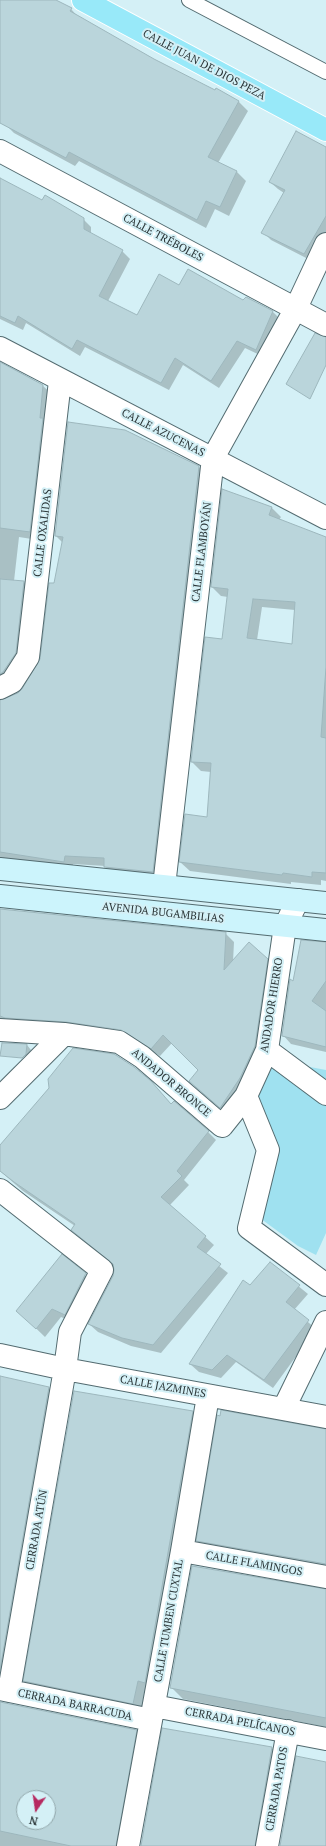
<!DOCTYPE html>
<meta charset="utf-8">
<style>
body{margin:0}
#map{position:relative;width:326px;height:1846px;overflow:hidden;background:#d4f0f6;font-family:"PT Serif",serif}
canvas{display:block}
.north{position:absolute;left:16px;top:1790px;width:40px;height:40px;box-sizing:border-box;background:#d4f0f6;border:1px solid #91a6aa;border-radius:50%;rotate:193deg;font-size:11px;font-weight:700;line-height:16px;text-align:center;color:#2c3739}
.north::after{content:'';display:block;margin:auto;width:14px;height:18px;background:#b62960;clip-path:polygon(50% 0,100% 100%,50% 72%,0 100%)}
</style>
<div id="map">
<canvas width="326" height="1846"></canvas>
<div class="north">N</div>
</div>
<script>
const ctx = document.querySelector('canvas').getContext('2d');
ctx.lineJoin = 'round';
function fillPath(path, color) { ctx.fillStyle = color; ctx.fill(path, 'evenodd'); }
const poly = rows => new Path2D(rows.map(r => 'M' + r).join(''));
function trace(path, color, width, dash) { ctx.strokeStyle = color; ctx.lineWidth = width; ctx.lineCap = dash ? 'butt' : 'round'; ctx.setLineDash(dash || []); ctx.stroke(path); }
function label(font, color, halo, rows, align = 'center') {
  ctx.font = font + ' "PT Serif",serif'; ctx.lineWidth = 4; ctx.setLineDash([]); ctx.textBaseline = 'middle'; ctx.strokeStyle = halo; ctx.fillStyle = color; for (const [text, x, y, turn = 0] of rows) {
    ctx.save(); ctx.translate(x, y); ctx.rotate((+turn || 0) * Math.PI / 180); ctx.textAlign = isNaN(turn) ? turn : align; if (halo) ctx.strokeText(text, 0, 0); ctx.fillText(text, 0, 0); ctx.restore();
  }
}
fillPath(poly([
 [273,1060,326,1070,326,1233,316,1255,298,1246,253,1213,260,1109,257,1077]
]), '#9fe1f0');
fillPath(poly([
 [0,0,55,0,71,9,80,19,153,60,215,91,216,89,239,102,248,111,218,163,237,172,246,181,229,216,215,209,206,228,79,161,75,166,14,133,8,127,0,123],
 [326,148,326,237,312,261,271,240,263,232,284,193,278,189,270,182],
 [0,179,42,202,83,219,91,227,91,234,122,251,130,259,108,301,137,317,180,286,244,301,246,299,273,312,281,320,264,357,245,348,219,388,183,365,169,390,85,347,80,356,26,323,23,330,0,319],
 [0,363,43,386,52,394,38,540,19,537,14,581,24,582,32,590,24,662,0,689],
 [124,431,199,467,208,476,161,880,114,876,105,866,73,864,72,870,0,859,0,701,18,694,23,689,41,659,63,543,56,536],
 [271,507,281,517,279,520,326,538,326,881,321,880,321,885,291,882,291,884,190,871,180,862,208,818,211,772,201,771,192,762,223,640,228,597,221,596,212,587],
 [262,607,295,610,293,645,257,640],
 [0,910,225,933,234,942,233,962,267,960,276,968,263,1055,229,1116,199,1089,199,1070,172,1043,160,1056,130,1038,0,1030],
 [326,944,326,1052,291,1044,283,1035,293,983],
 [14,1044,27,1045,31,1050,29,1059],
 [159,1091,172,1105,208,1132,216,1140,184,1180,189,1185,170,1205,214,1245,205,1255,228,1273,161,1353,131,1346,98,1332,89,1324,114,1276,114,1266,80,1238,72,1230,75,1226,23,1191,0,1171,0,1147],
 [62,1256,94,1283,73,1322,61,1317,45,1337,18,1311],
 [270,1263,308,1294,294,1310,316,1329,273,1388,236,1362,221,1378,199,1372,190,1364],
 [0,1377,49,1388,57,1397,0,1689],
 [192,1412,202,1422,143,1713,34,1691,24,1681],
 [326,1430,326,1574,210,1553,197,1541],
 [326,1590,326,1727,183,1699,171,1687],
 [0,1703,136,1731,145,1739,125,1846,0,1846],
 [24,1798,48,1798,48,1822,24,1822],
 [163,1729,272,1748,281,1757,264,1846,142,1846]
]), '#0003');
const building = poly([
 [0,0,56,0,72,8,70,11,154,59,215,90,216,88,239,101,208,157,237,171,220,207,206,201,197,220,69,152,66,158,0,123,0,0],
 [296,131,326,147,326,216,304,254,261,233,285,190,269,182,296,131],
 [0,178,42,200,45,195,84,218,84,229,123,250,99,296,137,315,159,274,179,285,188,269,243,300,246,297,273,311,256,350,237,341,211,381,175,358,161,383,77,340,72,349,18,316,15,323,0,316,0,178],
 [315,333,326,337,326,365,310,399,286,384,315,333],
 [0,362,43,385,40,418,43,418,30,532,0,528,0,362],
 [68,422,125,430,199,466,153,872,104,867,104,858,65,856,64,862,0,852,0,700,18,693,22,689,40,659,49,583,54,583,63,537,55,536,68,422],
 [222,489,272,507,269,515,326,537,326,667,321,737,326,738,326,873,312,872,312,877,283,873,282,875,179,862,185,814,207,817,211,763,191,762,205,637,222,639,228,589,211,587,222,489],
 [253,599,295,602,292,644,247,638,253,599],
 [0,579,24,581,16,653,3,672,0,674,0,579],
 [0,909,226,932,224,970,249,942,268,959,255,1046,240,1078,220,1108,189,1081,198,1070,163,1035,151,1049,121,1030,66,1022,5,1018,0,1016,0,909],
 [301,940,326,942,326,981,312,1001,326,1011,326,1047,282,1036,290,979,293,981,301,940],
 [2,1043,27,1044,26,1054,22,1058,0,1056,2,1043],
 [73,1048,114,1054,134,1067,151,1081,171,1104,174,1101,209,1131,177,1171,182,1176,161,1197,206,1236,197,1247,221,1264,153,1345,122,1338,88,1324,113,1276,114,1270,113,1264,71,1230,75,1224,14,1182,0,1171,0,1145,49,1088,48,1079,73,1048],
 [62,1254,86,1273,65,1315,52,1309,36,1329,16,1311,62,1254],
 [270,1262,300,1285,286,1302,309,1320,264,1380,227,1355,212,1370,189,1364,243,1280,250,1285,270,1262],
 [0,1376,49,1387,0,1670,0,1376],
 [74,1391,193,1411,145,1683,138,1681,133,1704,23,1681,74,1391],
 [221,1410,326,1429,326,1564,196,1541,217,1415,220,1416,221,1410],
 [192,1566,326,1589,326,1718,170,1688,192,1566],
 [0,1702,137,1730,116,1846,71,1846,0,1831,0,1702],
 [24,1798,48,1798,48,1822,24,1822,24,1798],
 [162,1728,272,1747,255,1846,141,1846,162,1728],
 [296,1756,326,1762,326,1846,280,1846,296,1756]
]);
fillPath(building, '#bad5db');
trace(building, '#9db7bd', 1);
const lane = poly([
 [189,0,326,72]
]);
const street = poly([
 [0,151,326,325],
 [0,348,326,518],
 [0,688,12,682,28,657,60,381],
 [164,886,213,458,296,308,326,244],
 [0,1030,64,1034,119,1042,142,1057,222,1126,246,1096,267,1050,285,926,298,900],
 [267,1050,326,1094],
 [246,1096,268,1150,249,1228,326,1285],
 [0,1098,64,1034],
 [0,1190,102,1270,70,1332,65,1369,9,1691],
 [0,1355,65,1369,326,1417],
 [284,1408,326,1322],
 [182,1551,326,1577],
 [0,1689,151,1720],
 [154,1706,326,1739],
 [128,1846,182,1551,208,1396],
 [267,1846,288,1731]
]);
const secondary = poly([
 [0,869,326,903],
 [0,896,326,930]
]);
const primary = poly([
 [83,0,326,130]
]);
trace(lane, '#536b70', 16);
trace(street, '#536b70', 24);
trace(secondary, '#536b70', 24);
trace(primary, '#fff', 24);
trace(lane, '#fff', 14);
trace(street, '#fff', 22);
trace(secondary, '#ccf4fc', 22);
trace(primary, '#98e9f9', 22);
label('11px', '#2c3739', '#d4f0f6', [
 ["CALLE JUAN DE DIOS PEZA",204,65,28],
 ["CALLE TRÉBOLES",163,238,28],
 ["CALLE AZUCENAS",163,433,27],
 ["CALLE OXALIDAS",43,533,-83],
 ["CALLE FLAMBOYÁN",202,552,-83],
 ["AVENIDA BUGAMBILIAS",163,913,6],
 ["ANDADOR HIERRO",272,1005,-81],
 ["ANDADOR BRONCE",171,1083,40],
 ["CALLE JAZMINES",163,1387,10],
 ["CERRADA ATÚN",37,1530,-80],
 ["CALLE FLAMINGOS",254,1564,10],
 ["CALLE TUMBEN CUXTAL",169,1621,-80],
 ["CERRADA BARRACUDA",75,1705,12],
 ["CERRADA PELÍCANOS",240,1722,11],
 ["CERRADA PATOS",277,1789,-80]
]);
</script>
